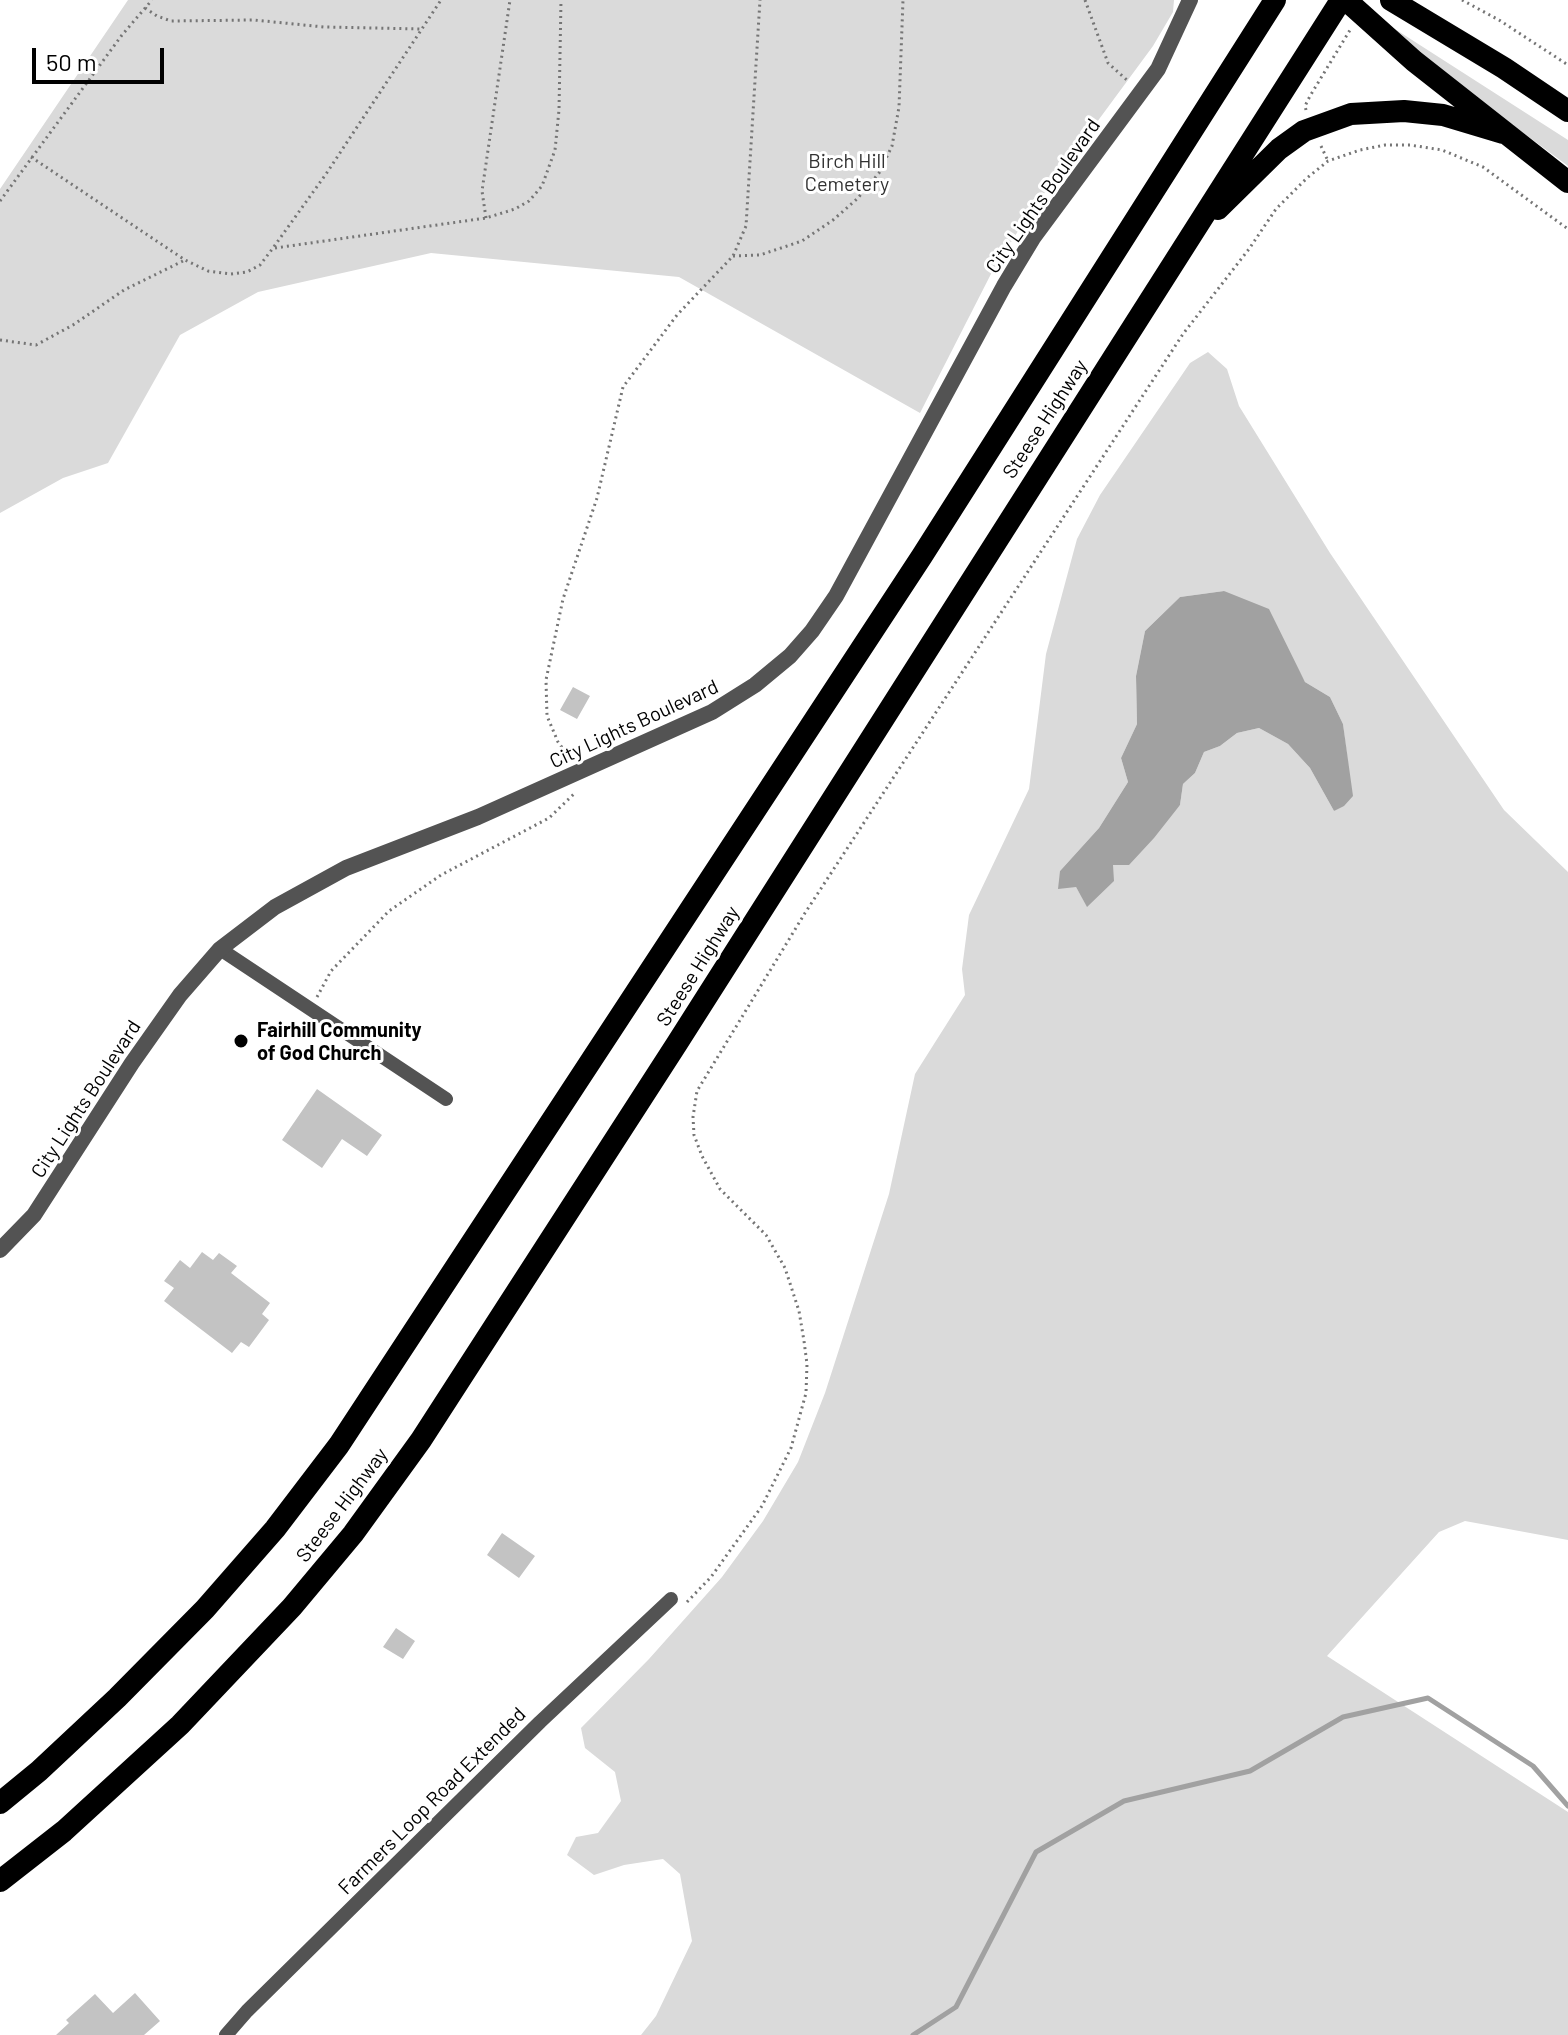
<!DOCTYPE html>
<style>
body{margin:0}
#map{position:relative;width:1568px;height:2035px;overflow:hidden;background:#fff;font-family:Barlow,sans-serif}
canvas{display:block}
.scale{position:absolute;left:32px;top:48px;width:132px;height:36px;box-sizing:border-box;border:4px solid #000;border-top:0;padding-left:10px;font-size:24px;line-height:28px;white-space:nowrap;color:#000;-webkit-text-stroke:6px #fff;paint-order:stroke}
</style>
<div id="map">
<canvas width="1568" height="2035"></canvas>
<div class="scale">50 m</div>
</div>
<script>
const ctx = document.querySelector('canvas').getContext('2d');
ctx.lineJoin = 'round';
function fillPath(path, color) { ctx.fillStyle = color; ctx.fill(path, 'evenodd'); }
const poly = rows => new Path2D(rows.map(r => 'M' + r).join(''));
function trace(path, color, width, dash) { ctx.strokeStyle = color; ctx.lineWidth = width; ctx.lineCap = dash ? 'butt' : 'round'; ctx.setLineDash(dash || []); ctx.stroke(path); }
function label(font, color, halo, rows, align = 'center') {
  ctx.font = font + ' Barlow,sans-serif'; ctx.lineWidth = 6; ctx.setLineDash([]); ctx.textBaseline = 'middle'; ctx.strokeStyle = halo; ctx.fillStyle = color; for (const [text, x, y, turn = 0] of rows) {
    ctx.save(); ctx.translate(x, y); ctx.rotate((+turn || 0) * Math.PI / 180); ctx.textAlign = isNaN(turn) ? turn : align; if (halo) ctx.strokeText(text, 0, 0); ctx.fillText(text, 0, 0); ctx.restore();
  }
}
fillPath(poly([
 [128,0,1174,0,1173,12,1153,46,1027,217,992,272,920,413,679,277,431,253,258,292,180,335,108,463,63,478,0,513,0,189],
 [1384,22,1568,140,1568,166,1414,52],
 [1208,352,1227,369,1239,406,1330,553,1504,810,1568,872,1568,1540,1465,1521,1439,1532,1327,1656,1568,1812,1568,2035,641,2035,656,2016,692,1941,680,1874,663,1859,624,1865,594,1875,567,1855,576,1837,598,1833,621,1801,615,1772,585,1748,581,1728,649,1659,722,1577,763,1521,798,1462,825,1393,889,1194,915,1074,965,995,962,969,969,915,1029,789,1046,654,1077,539,1100,495,1190,363],
 [1224,591,1288,651,1305,682,1330,697,1343,724,1352,796,1334,811,1310,768,1288,744,1259,728,1237,733,1220,746,1204,752,1195,773,1183,784,1180,805,1113,865,1087,906,1076,887,1060,871,1099,828,1128,782,1121,758,1137,724,1136,676,1145,631,1180,597]
]), '#dadada');
fillPath(poly([
 [1224,591,1269,609,1305,682,1330,697,1343,724,1353,796,1344,806,1334,811,1310,768,1288,744,1259,728,1237,733,1220,746,1204,752,1195,773,1183,784,1180,805,1154,838,1129,865,1113,865,1114,881,1087,907,1076,887,1058,889,1060,871,1099,828,1128,782,1121,758,1137,724,1136,676,1145,631,1180,597]
]), '#a1a1a1');
trace(poly([
 [913,2035,956,2007,1036,1852,1124,1801,1250,1771,1343,1717,1428,1698,1533,1766,1568,1806]
]), '#a1a1a1', 5);
fillPath(poly([
 [573,687,590,696,577,719,560,710],
 [317,1089,382,1135,367,1156,342,1139,322,1168,282,1140],
 [202,1252,213,1260,219,1253,237,1266,231,1273,270,1303,262,1314,269,1320,249,1347,241,1342,232,1353,164,1301,174,1288,164,1281,180,1260,190,1268],
 [502,1533,535,1556,519,1578,487,1555],
 [396,1628,415,1641,403,1659,383,1647],
 [135,1993,160,2021,144,2035,56,2035,69,2023,66,2020,95,1994,113,2013]
]), '#c3c3c3');
trace(poly([
 [1085,0,1108,63,1129,82],
 [1462,0,1499,20,1568,65],
 [145,8,157,16,171,21,254,20,324,27,422,29],
 [1306,110,1305,106,1310,96,1350,30],
 [1321,146,1328,161],
 [31,157,185,260,208,271,231,274,247,272,260,265,273,248,326,174,441,0],
 [0,201,122,35,152,0],
 [486,218,482,191,510,0],
 [275,248,486,218,515,209,529,201,542,186,555,150,559,110,561,0],
 [733,256,760,255,802,241,833,220,857,199,879,173,892,146,899,107,903,0],
 [0,340,36,345,73,325,124,290,185,260],
 [569,757,558,742,547,716,546,680,563,599,597,498,623,387,677,315,733,256,746,226,760,0],
 [317,997,331,971,389,911,441,875,549,818,576,792],
 [687,1602,711,1577,762,1506,791,1448,806,1393,807,1364,804,1341,799,1311,785,1268,766,1235,720,1189,702,1156,694,1135,693,1117,697,1091,805,913,1183,334,1249,249,1276,209,1307,178,1328,161,1360,150,1385,145,1410,145,1442,150,1483,167,1568,229]
]), '#757575', 3, [2, 4]);
trace(poly([
 [220,949,446,1099],
 [226,2035,247,2011,540,1722,671,1599]
]), '#535353', 14);
trace(poly([
 [0,1250,34,1215,132,1063,180,995,220,949,275,907,346,868,478,817,712,712,755,685,790,656,812,631,836,596,1004,286,1033,238,1158,69,1190,0]
]), '#535353', 16);
trace(poly([
 [1346,0,1414,61,1568,182],
 [1391,0,1504,68,1568,111],
 [1218,209,1279,149,1304,131,1351,114,1404,111,1443,115,1503,133],
 [0,1803,39,1771,117,1698,205,1609,275,1529,339,1445,922,556,1275,0],
 [0,1881,64,1831,180,1725,292,1607,353,1534,421,1440,676,1045,1341,0]
]), '#000', 22);
for (const [x, y, r, color] of [
 [241,1041,8,"#000"]
]) { const dot = new Path2D(); dot.arc(x, y, r, 0, 2 * Math.PI); ctx.fillStyle = color; ctx.fill(dot); trace(dot, '#fff', 3); }
label('20px', '#313131', '#fff', [
 ["Birch Hill",847,161],
 ["Cemetery",847,184]
]);
label('20px', '#000', '#fff', [
 ["City Lights Boulevard",1043,196,-55],
 ["Steese Highway",1045,419,-57],
 ["City Lights Boulevard",634,724,-25],
 ["Steese Highway",698,966,-58],
 ["City Lights Boulevard",86,1099,-57],
 ["Steese Highway",342,1505,-53],
 ["Farmers Loop Road Extended",432,1801,-45]
]);
label('bold 20px', '#000', '#fff', [
 ["Fairhill Community",257,1030],
 ["of God Church",257,1053]
], 'left');
</script>
